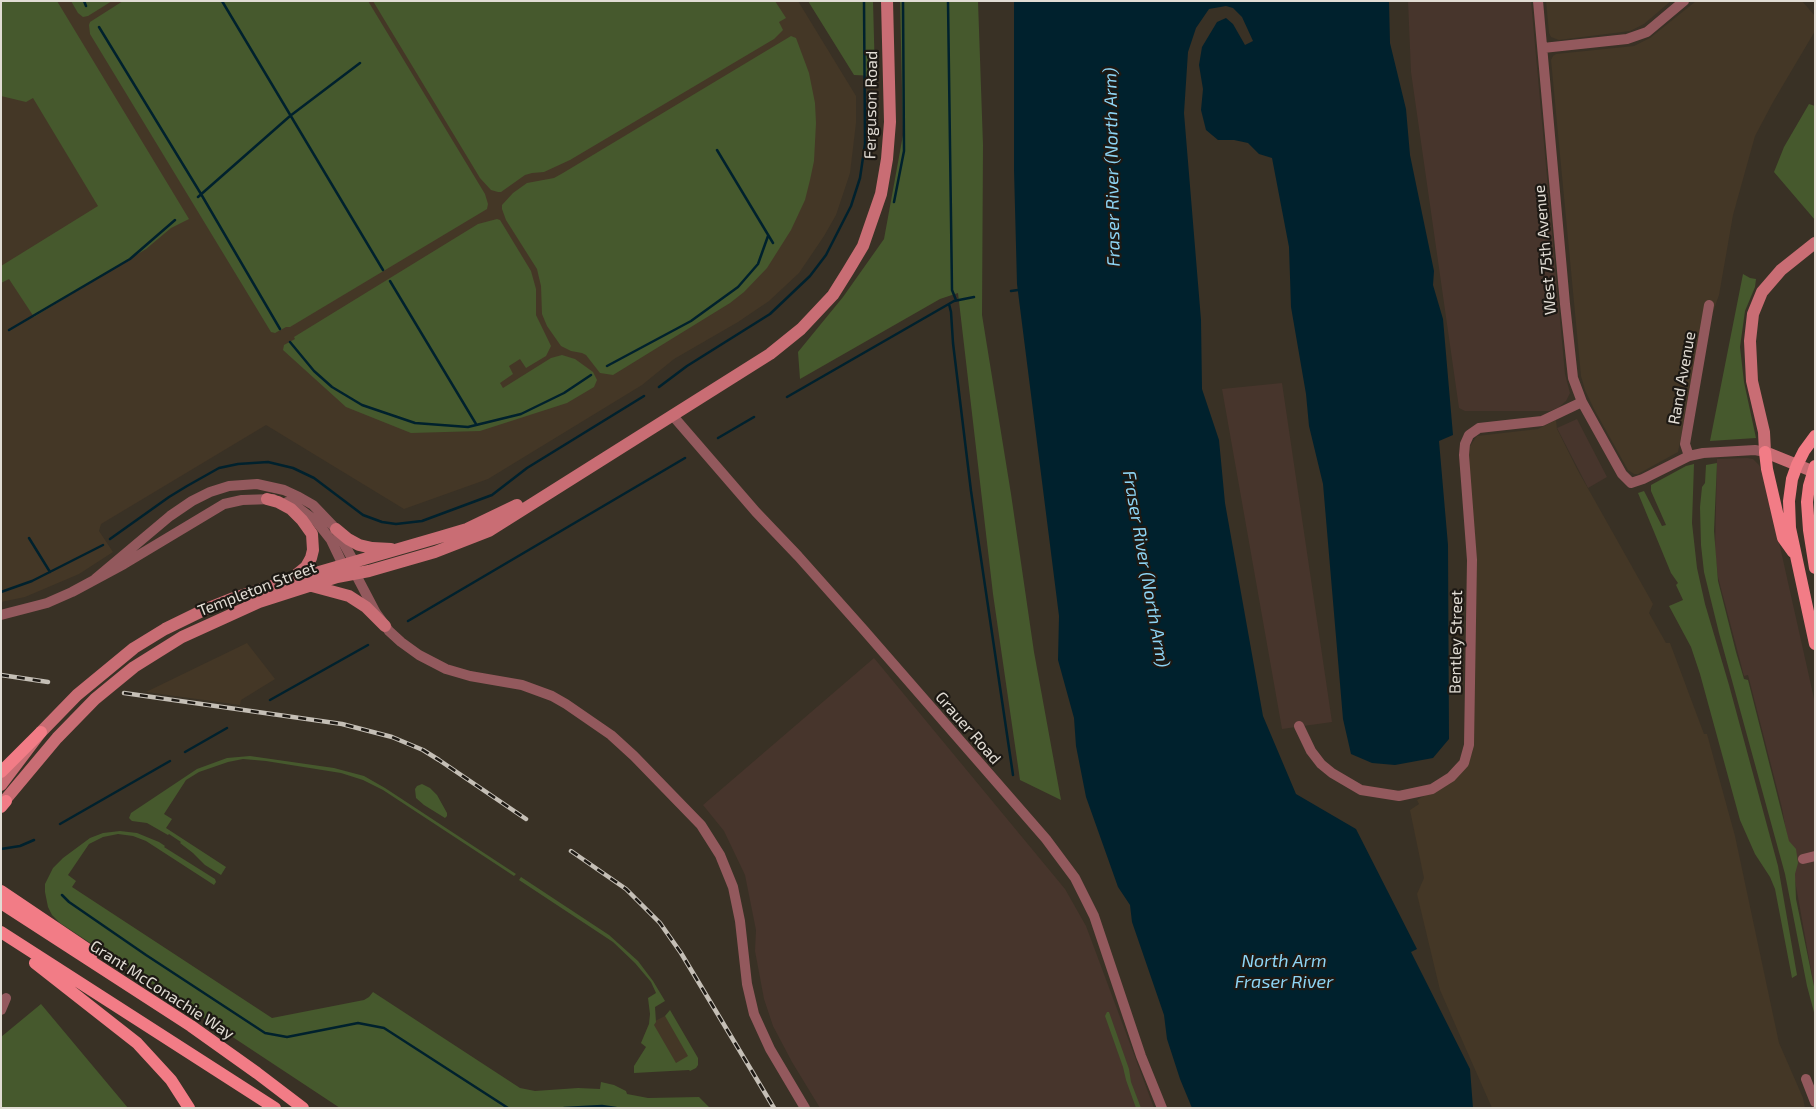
<!DOCTYPE html>
<style>
body{margin:0}
#map{position:relative;width:1816px;height:1109px;overflow:hidden;background:#393125;font-family:"Exo 2",sans-serif}
canvas{display:block}
.frame{position:absolute;inset:0;border:2px solid #e1dcd4;pointer-events:none}
</style>
<div id="map">
<canvas width="1816" height="1109"></canvas>
<div class="frame"></div>
</div>
<script>
const ctx = document.querySelector('canvas').getContext('2d');
ctx.lineJoin = 'round';
function fillPath(path, color) { ctx.fillStyle = color; ctx.fill(path, 'evenodd'); }
const poly = rows => new Path2D(rows.map(r => 'M' + r).join(''));
function trace(path, color, width, dash) { ctx.strokeStyle = color; ctx.lineWidth = width; ctx.lineCap = dash ? 'butt' : 'round'; ctx.setLineDash(dash || []); ctx.stroke(path); }
function label(font, color, halo, rows, align = 'center') {
  ctx.font = font + ' "Exo 2",sans-serif'; ctx.lineWidth = 4.5; ctx.setLineDash([]); ctx.textBaseline = 'middle'; ctx.strokeStyle = halo; ctx.fillStyle = color; for (const [text, x, y, turn = 0] of rows) {
    ctx.save(); ctx.translate(x, y); ctx.rotate((+turn || 0) * Math.PI / 180); ctx.textAlign = isNaN(turn) ? turn : align; if (halo) ctx.strokeText(text, 0, 0); ctx.fillText(text, 0, 0); ctx.restore();
  }
}
fillPath(poly([
 [1408,1,1531,1,1565,374,1570,393,1566,401,1558,408,1550,411,1465,411,1459,408,1411,72],
 [1282,383,1332,722,1282,729,1222,389],
 [1577,419,1607,477,1588,488,1557,428],
 [1747,458,1753,459,1759,465,1764,475,1815,703,1815,992,1782,808,1748,675,1744,676,1718,577,1715,552,1717,459],
 [874,658,1065,889,1086,926,1154,1108,820,1108,792,1062,773,1026,764,999,755,951,756,930,745,875,724,831,703,805]
]), '#47352c');
fillPath(poly([
 [1,1,798,1,856,96,856,123,850,173,836,215,824,236,799,273,769,301,738,322,674,359,642,385,488,479,404,509,266,425,101,524,99,531,113,552,79,574,25,597,1,602],
 [1546,1,1671,1,1644,24,1630,31,1559,40,1551,37,1549,33],
 [1696,1,1802,1,1815,16,1815,31,1773,102,1755,136,1733,215,1719,295,1713,312,1705,316,1678,452,1638,474,1634,474,1628,470,1594,409,1585,390,1581,376,1551,60,1553,56,1556,54,1634,46,1650,38],
 [1556,420,1557,429,1577,469,1653,604,1649,613,1666,643,1670,643,1704,734,1707,734,1735,836,1779,1043,1803,1098,1805,1108,1492,1108,1440,990,1417,894,1424,878,1410,810,1419,804,1417,800,1433,791,1467,767,1473,750,1476,554,1468,460,1470,446,1477,436,1538,429],
 [247,643,275,679,241,700,240,705,146,692],
 [667,1015,695,1063,662,1065,653,1051,641,1043,649,1024]
]), '#443726');
fillPath(poly([
 [1,1,57,1,189,219,171,228,146,249,34,317,9,279,1,283,1,266,98,206,33,98,26,102,1,96],
 [71,1,112,1,88,16,83,17,78,13],
 [123,1,368,1,485,194,488,204,487,209,290,327,286,327,275,333,271,332,90,34,89,25,90,22],
 [373,1,775,1,786,18,779,22,783,30,774,39,570,160,544,172,532,173,525,175,501,192,498,192,491,190,480,178],
 [808,1,873,1,875,76,854,75],
 [900,1,978,1,983,145,982,315,1011,494,1034,652,1061,800,1020,780,993,594,958,293,940,299,800,379,798,352,843,297,884,239,903,135],
 [791,36,796,38,809,73,815,103,816,123,814,161,810,180,805,200,791,230,767,268,744,292,730,303,613,375,600,373,586,355,582,353,571,351,561,346,547,326,542,314,541,286,537,269,506,220,502,209,502,205,513,193,527,183,554,178,563,173],
 [1809,104,1815,106,1815,220,1774,172,1784,147],
 [497,219,500,220,531,271,536,289,536,315,551,346,546,356,526,368,520,359,509,366,513,374,500,383,503,388,551,358,562,355,575,359,593,372,597,380,594,387,567,403,480,431,411,433,346,407,283,350,284,345,295,339,294,337,478,224],
 [1743,274,1750,278,1756,279,1755,287,1745,311,1740,347,1744,382,1756,438,1710,441],
 [1717,463,1714,531,1718,581,1736,652,1744,679,1748,680,1789,841,1796,849,1798,863,1795,874,1796,899,1815,991,1815,1016,1807,986,1785,874,1719,633,1704,572,1701,545,1700,507,1702,487,1705,483,1706,465],
 [1694,464,1692,523,1697,568,1705,604,1729,685,1778,866,1797,975,1792,978,1775,889,1770,877,1755,854,1740,820,1700,674,1691,647,1669,606,1683,600,1676,585,1678,583,1671,573,1638,493,1644,491,1662,526,1666,525,1651,491,1651,485,1686,466],
 [250,756,334,768,364,776,385,788,516,874,514,876,383,790,363,780,341,773,266,761,243,759,228,762,199,772,186,780,164,814,172,819,166,828,226,867,221,875,205,865,193,853,180,843,181,842,169,834,168,835,147,823,132,821,129,818,131,813,197,769,227,758],
 [422,784,430,788,437,795,447,813,447,816,445,818,424,805,416,798,415,789,417,786],
 [120,831,137,833,159,842,165,846,164,847,215,879,216,882,214,885,146,841,133,836,118,834,103,837,89,844,68,875,76,881,72,887,272,1018,364,1000,369,997,373,992,520,1088,535,1091,578,1088,600,1089,601,1082,614,1085,626,1091,627,1094,648,1098,699,1097,710,1108,340,1108,60,923,52,915,48,907,45,892,45,884,53,868,63,858,90,838,103,833],
 [521,877,609,935,638,961,653,981,665,1001,655,1007,656,1022,654,1025,676,1063,688,1056,665,1016,670,1010,698,1058,698,1065,696,1068,690,1071,689,1070,634,1073,634,1066,646,1047,641,1043,649,1024,650,1014,648,998,656,993,651,982,635,963,613,942,519,880],
 [41,1004,128,1108,1,1108,1,1037],
 [1107,1012,1109,1012,1129,1069,1131,1082,1141,1108,1136,1108,1126,1080,1123,1067,1105,1016]
]), '#46592d');
fillPath(poly([
 [1014,1,1389,1,1390,43,1406,109,1410,155,1434,271,1433,285,1443,319,1453,435,1439,441,1448,545,1449,739,1433,758,1395,765,1372,763,1351,754,1343,719,1323,484,1309,426,1306,394,1291,307,1289,247,1272,158,1259,154,1248,143,1234,140,1218,140,1206,130,1201,110,1203,89,1199,65,1202,47,1217,22,1226,18,1233,24,1245,45,1253,41,1242,17,1233,8,1226,6,1209,9,1196,28,1188,52,1184,113,1201,320,1202,389,1219,440,1225,503,1263,716,1296,794,1356,829,1417,949,1411,952,1470,1069,1473,1108,1192,1108,1180,1079,1167,1039,1164,1015,1132,922,1130,905,1118,887,1086,797,1076,746,1074,718,1058,660,1059,616,1017,284,1014,170]
]), '#00212d');
trace(poly([
 [84,1,86,6],
 [222,1,383,270],
 [948,1,952,290,956,300],
 [99,27,201,194,280,329],
 [717,150,773,243],
 [198,197,290,116,360,63],
 [894,202,904,151,903,1],
 [390,281,476,424],
 [1011,291,1018,290],
 [949,304,951,312,953,343,971,491,1013,775],
 [9,330,130,259,175,220],
 [290,342,314,371,332,387,362,405,415,423,468,427,521,414,564,393,591,375],
 [607,366,691,321,738,287,758,264,768,236],
 [659,387,687,366,770,314,810,276,826,255,851,206,860,178,865,144,864,1],
 [787,397,954,301,974,297],
 [718,438,754,417],
 [29,538,50,572],
 [110,539,169,497,187,486,219,468,238,464,268,462,293,468,314,478,363,515,382,522,396,524,422,521,492,495,527,468,644,396],
 [1,592,32,581,103,545],
 [408,621,685,458],
 [270,700,368,645],
 [185,752,227,728],
 [60,824,170,761],
 [1,849,20,846,34,840],
 [62,895,69,902,146,955,265,1033,287,1037,358,1023,384,1028,508,1108],
 [564,1108,602,1106,616,1108]
]), '#00212d', 2.5);
trace(poly([
 [1538,1,1565,304,1573,378,1582,402,1622,474,1631,483,1643,479,1689,456,1703,453,1755,450,1765,452],
 [1543,48,1627,39,1647,32,1684,1],
 [673,416,756,512,798,556,863,629,1046,839,1075,878,1094,916,1141,1056,1162,1108],
 [1689,456,1685,444,1709,305],
 [287,502,297,507,316,521,331,540,343,565,348,568],
 [95,579,170,516,192,501,210,492,229,486,257,484,284,490,299,497,313,505,336,529,354,562,355,573,376,613,389,631,401,642,419,655,446,669,470,676,522,685,552,696,566,704,611,735,634,756,701,825,720,855,733,887,740,921,747,984,754,1014,770,1049,805,1108],
 [1,615,47,603,72,592,124,564,224,504,242,500,273,499],
 [1299,726,1311,751,1321,764,1332,773,1361,790,1399,796,1432,789,1451,777,1464,763,1469,745,1472,560,1464,455,1465,444,1469,435,1479,428,1542,421,1582,402],
 [1803,859,1815,856],
 [1,1010,6,998],
 [1806,1079,1815,1102]
]), '#93595d', 10);
trace(poly([
 [1812,471,1765,452,1764,432,1752,381,1750,341,1753,314,1762,292,1781,270,1815,243],
 [267,499,278,502,291,509,302,520,312,534,313,550,311,558,306,567,295,576],
 [336,529,348,539,359,545,372,548,391,549],
 [312,586,349,596,366,607,385,626],
 [1,785,41,732,77,695,134,648,165,629,206,609,231,599,288,581,440,537,467,529,517,505],
 [1,805,57,738,95,699,134,667,182,637,259,602,337,577,369,571,435,552,489,531,770,354,801,329,833,295,848,271,863,246,881,194,887,159,890,122,887,1]
]), '#c96d74', 12);
trace(poly([
 [1815,436,1804,451,1797,465,1792,479,1789,501,1790,528,1815,644],
 [1765,452,1767,469,1783,538,1793,552],
 [1815,466,1809,486,1807,502,1809,530,1815,568],
 [1,772,41,732],
 [1,807,6,801],
 [1,891,93,953],
 [1,903,191,1026,257,1073,303,1108],
 [1,932,275,1108],
 [35,963,137,1043,171,1080,189,1108]
]), '#f27c86', 12);
const rail = poly([
 [1,675,48,682],
 [124,693,342,724,392,737,423,750,439,760,526,819],
 [571,851,626,889,660,923,681,953,774,1108]
]);
trace(rail, '#c5bfb6', 4.5);
trace(rail, '#1d1914', 2.5, [8]);
label('16px', '#e1dcd4', '#1d1914', [
 ["Ferguson Road",871,105,-89],
 ["West 75th Avenue",1545,250,-95],
 ["Rand Avenue",1682,378,-80],
 ["Templeton Street",257,589,-21],
 ["Bentley Street",1456,642,-89],
 ["Grauer Road",968,728,49],
 ["Grant McConachie Way",162,990,33]
]);
label('italic 18px', '#8dd4f4', '#1d1914', [
 ["Fraser River (North Arm)",1112,167,-91],
 ["Fraser River (North Arm)",1146,569,80],
 ["North Arm",1284,961],
 ["Fraser River",1284,982]
]);
</script>
